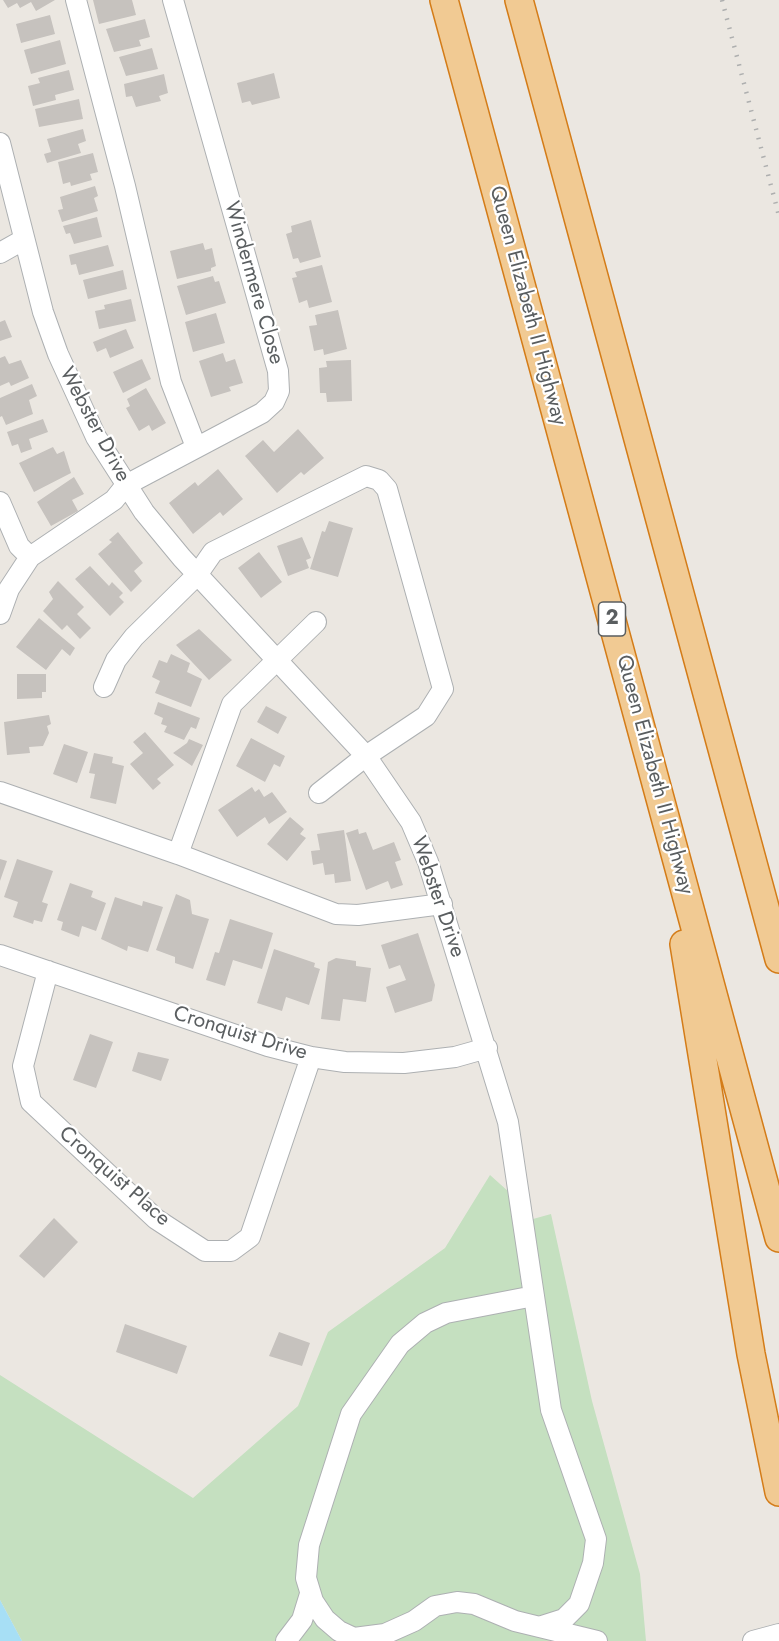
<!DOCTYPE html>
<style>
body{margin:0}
canvas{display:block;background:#ebe7e1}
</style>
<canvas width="779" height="1641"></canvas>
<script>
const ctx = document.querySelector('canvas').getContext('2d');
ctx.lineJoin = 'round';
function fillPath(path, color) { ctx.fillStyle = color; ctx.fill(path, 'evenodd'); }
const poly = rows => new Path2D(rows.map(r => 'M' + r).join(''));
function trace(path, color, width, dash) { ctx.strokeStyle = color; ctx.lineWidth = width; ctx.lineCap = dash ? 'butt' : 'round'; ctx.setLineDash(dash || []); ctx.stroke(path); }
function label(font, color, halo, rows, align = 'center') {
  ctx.font = font + ' Jost,sans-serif'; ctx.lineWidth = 4.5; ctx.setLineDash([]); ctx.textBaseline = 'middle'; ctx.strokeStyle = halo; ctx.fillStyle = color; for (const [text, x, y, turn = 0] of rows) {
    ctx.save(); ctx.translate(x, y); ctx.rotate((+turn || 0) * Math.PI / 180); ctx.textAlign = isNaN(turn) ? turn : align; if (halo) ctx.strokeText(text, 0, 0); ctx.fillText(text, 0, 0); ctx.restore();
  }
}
fillPath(poly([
 [490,1175,509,1192,515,1224,551,1214,592,1401,640,1574,646,1641,22,1641,0,1600,0,1375,193,1498,298,1406,328,1332,445,1248]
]), '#c5e0c0');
fillPath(poly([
 [0,1600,22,1641,0,1641]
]), '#a7dff5');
fillPath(poly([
 [3,0,55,0,36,11,31,2,20,8,17,3,8,8],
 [93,0,132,0,136,15,99,24],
 [50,15,55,34,21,43,16,24],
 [145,19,150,37,139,40,141,46,114,52,106,29],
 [60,40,66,64,31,74,24,50],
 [152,48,158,69,126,76,119,57],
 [69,70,74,90,55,95,56,100,33,106,28,86,40,83,38,78],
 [274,73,280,98,252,105,250,101,242,103,237,83],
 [164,74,168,93,159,96,161,101,136,107,132,96,126,97,124,84],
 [79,99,83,119,39,127,35,109],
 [83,129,86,141,78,144,81,153,47,163,44,154,51,152,47,139],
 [93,153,98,172,90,174,92,180,71,186,70,182,63,184,58,162],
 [95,186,98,196,94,198,98,211,62,222,58,210,63,209,60,197],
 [97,217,102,237,74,244,70,233,66,234,63,226],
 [311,220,321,257,300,263,298,258,293,259,286,234,292,232,291,226],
 [203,243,205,250,212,248,216,266,211,268,211,271,177,279,170,251],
 [108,245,114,266,79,275,76,264,71,265,69,255],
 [322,265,332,302,309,308,307,300,299,303,292,278,297,277,295,272],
 [123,270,127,289,88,299,83,280],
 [213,276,215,282,219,281,226,303,186,315,177,286],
 [131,299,136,321,99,329,95,311,105,309,104,305],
 [338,310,347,349,324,355,323,349,314,351,309,326,317,325,315,315],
 [216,313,225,343,193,352,185,322],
 [5,320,12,337,0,341,0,322],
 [126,329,134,348,110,358,106,348,97,352,93,342],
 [223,353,226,362,235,359,243,383,229,387,231,391,211,397,199,361],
 [5,356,9,364,21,360,29,378,11,386,9,382,0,386,0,358],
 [142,359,151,379,123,393,113,372],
 [351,360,352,401,327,402,326,393,320,393,319,368,327,367,326,361],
 [32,384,37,396,29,400,33,414,6,425,2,416,0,417,0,398],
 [146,388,166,423,152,431,149,425,139,431,126,408,130,406,127,399],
 [43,419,48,432,29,439,32,449,21,453,18,444,12,446,7,432],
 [298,429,324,458,304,475,301,472,277,493,245,456,263,440,274,452],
 [53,447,57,454,64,451,71,473,34,492,19,463],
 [218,469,243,499,223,516,220,512,193,534,169,503,195,482,198,486],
 [74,477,84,494,72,500,78,511,51,526,37,502],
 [329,521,353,528,338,577,310,569,322,531,325,532],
 [118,532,143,563,134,571,142,581,131,592,98,554,112,542,109,540],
 [302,537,311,558,306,560,309,568,288,576,277,546],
 [259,552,282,582,261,598,238,568],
 [90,566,109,586,112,582,123,593,119,597,124,602,110,616,75,579],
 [58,581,84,607,77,614,91,628,80,639,67,625,62,630,43,611,53,599,49,592],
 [39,618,75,648,70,656,62,649,46,670,16,647],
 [199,629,232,660,209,680,176,645],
 [171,654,190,663,187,672,202,679,191,707,155,693,160,681,152,677,159,660,167,663],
 [17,674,46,674,46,692,42,692,42,698,17,699],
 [158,702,200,718,196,729,191,727,184,740,164,732,167,726,161,724,163,718,154,714],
 [266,706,287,717,278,734,257,722],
 [49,715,51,724,47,726,49,733,43,746,29,747,30,753,7,755,4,722],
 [145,732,174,765,157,779,161,783,153,790,130,764,143,753,133,742],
 [251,738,285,756,280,767,274,764,265,782,236,766],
 [189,739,203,745,192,766,173,753,187,743],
 [64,744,88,752,77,783,53,774],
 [94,753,113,757,112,763,124,766,116,804,90,798,95,774,89,773],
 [252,787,255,792,259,789,264,797,272,792,287,812,269,824,265,817,237,837,218,810],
 [290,817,304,829,300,834,306,838,287,861,267,844],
 [358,829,359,834,366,832,373,850,394,842,401,860,395,862,403,885,391,889,388,881,366,890,346,833],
 [344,830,351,881,335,883,334,874,325,875,323,863,313,865,311,851,320,850,317,834],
 [0,859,7,861,0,881],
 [17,859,53,871,42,902,48,904,42,922,34,920,33,924,13,917,18,902,4,897],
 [70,883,93,891,91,897,106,903,96,931,82,926,79,937,61,930,63,922,57,920],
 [176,894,190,900,192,914,209,919,193,969,175,963,175,957,156,950],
 [115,897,142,906,143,901,163,907,148,952,128,946,127,951,101,939],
 [230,919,273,933,262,969,233,960,225,986,206,980,215,952,219,953],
 [418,933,435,985,432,1001,395,1013,386,987,406,980,400,965,389,969,381,945],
 [274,949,315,963,314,967,320,969,309,1005,286,997,282,1011,257,1003],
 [336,958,356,961,356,966,371,968,366,1002,343,999,340,1021,321,1019,328,962],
 [90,1034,113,1042,96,1088,73,1080],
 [138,1052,169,1059,161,1081,132,1071],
 [54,1218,78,1242,44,1278,19,1256],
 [125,1324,187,1346,177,1374,116,1352],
 [279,1332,310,1343,302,1366,269,1356]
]), '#c6c2be');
const minor = poly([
 [76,0,125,186,171,382,196,447],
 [0,143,43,312,58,354,96,437,144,512,182,558,366,756,411,822,428,862,508,1122,551,1410,596,1539,593,1563,579,1604,564,1619,542,1626],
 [0,253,23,240],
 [0,502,19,546,30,557],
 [0,614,9,589,30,557,114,500,126,485,262,413,274,402,279,391,278,371,173,0],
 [104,687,116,660,134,637,197,575,213,552,366,476,379,480,387,489,443,689,426,716,366,756,319,793],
 [0,792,178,854,336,914,358,915,442,904],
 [178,854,232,704,316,622],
 [0,955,268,1046,311,1057,345,1062,404,1063,455,1057,487,1048],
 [48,971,23,1066,31,1102,156,1219,205,1251,231,1251,250,1237,311,1057],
 [534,1296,446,1313,425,1323,400,1344,351,1414,309,1545,306,1578,313,1601,325,1619,339,1631,354,1638,385,1634,414,1621,435,1606,457,1602,474,1604,515,1621,597,1641],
 [286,1641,302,1620,310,1594],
 [753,1641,779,1634]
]);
const highway = poly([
 [444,0,779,1238],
 [519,0,779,959],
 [684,944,751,1354,779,1492]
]);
trace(minor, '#adb0b2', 22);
trace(highway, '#d47c18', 30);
trace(minor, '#fff', 20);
trace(highway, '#f1ca93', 27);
trace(poly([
 [722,0,779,216]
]), '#aeafaf', 4.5, [1.5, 8]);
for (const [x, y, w] of [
 [612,619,27]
]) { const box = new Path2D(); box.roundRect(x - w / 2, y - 17, w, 34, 4.5); ctx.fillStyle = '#fff'; ctx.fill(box); trace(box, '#5a5e60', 1.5); }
label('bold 20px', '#5a5e60', null, [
 ["2",612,619]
]);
label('21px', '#5a5e60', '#fff', [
 ["Windermere Close",253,283,74],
 ["Queen Elizabeth II Highway",527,306,75],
 ["Webster Drive",94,425,62],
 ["Queen Elizabeth II Highway",654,775,75],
 ["Webster Drive",437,897,71],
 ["Cronquist Drive",240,1034,17],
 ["Cronquist Place",114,1177,41]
]);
</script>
